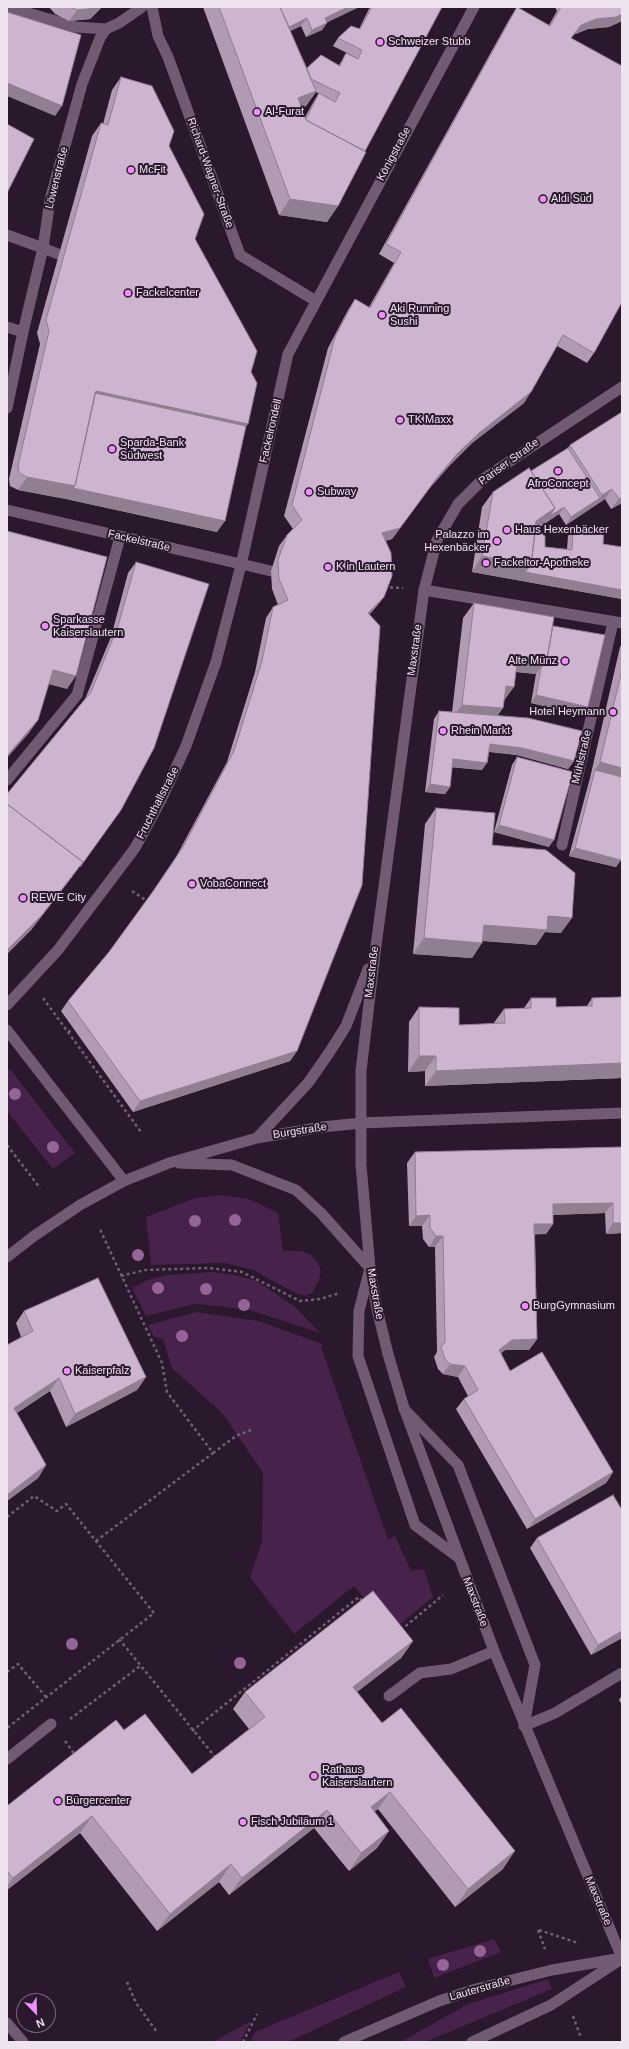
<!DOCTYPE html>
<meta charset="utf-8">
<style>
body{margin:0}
#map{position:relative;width:629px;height:2049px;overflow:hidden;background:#2a182c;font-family:Helvetica,sans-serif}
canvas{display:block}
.frame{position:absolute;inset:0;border:8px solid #efe3f0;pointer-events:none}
.north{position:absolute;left:16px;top:1993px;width:40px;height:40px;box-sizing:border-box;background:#2a182c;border:1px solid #79697a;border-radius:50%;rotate:157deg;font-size:11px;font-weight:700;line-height:16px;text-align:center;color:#efe3f0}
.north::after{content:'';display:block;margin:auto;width:14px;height:18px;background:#ee8cf8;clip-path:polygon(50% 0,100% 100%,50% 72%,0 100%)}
</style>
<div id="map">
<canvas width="629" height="2049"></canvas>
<div class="frame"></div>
<div class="north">N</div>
</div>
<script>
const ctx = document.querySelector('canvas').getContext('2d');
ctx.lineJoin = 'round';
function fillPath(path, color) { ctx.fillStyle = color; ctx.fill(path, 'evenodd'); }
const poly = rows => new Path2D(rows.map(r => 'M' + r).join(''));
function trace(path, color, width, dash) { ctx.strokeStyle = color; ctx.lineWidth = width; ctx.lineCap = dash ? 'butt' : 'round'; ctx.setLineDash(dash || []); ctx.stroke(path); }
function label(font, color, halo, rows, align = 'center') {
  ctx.font = font + ' Helvetica,sans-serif'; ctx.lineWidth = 4; ctx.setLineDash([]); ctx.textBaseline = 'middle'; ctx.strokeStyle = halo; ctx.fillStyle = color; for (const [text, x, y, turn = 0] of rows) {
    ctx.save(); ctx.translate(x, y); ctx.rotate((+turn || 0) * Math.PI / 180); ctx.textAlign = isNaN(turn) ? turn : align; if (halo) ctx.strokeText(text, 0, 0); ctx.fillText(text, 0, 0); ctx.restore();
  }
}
fillPath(poly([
 [10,1069,75,1153,53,1169,7,1111,7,1071],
 [221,1195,249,1199,278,1213,283,1251,302,1251,311,1255,318,1263,321,1271,319,1280,312,1293,305,1296,297,1294,253,1270,225,1263,151,1265,146,1217,195,1198],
 [212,1272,235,1275,257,1281,294,1306,320,1333,253,1311,219,1306,195,1304,146,1316,132,1288,150,1279,168,1275],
 [196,1312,258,1321,323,1344,321,1347,388,1539,395,1536,411,1571,424,1569,433,1597,391,1632,354,1586,294,1634,250,1577,262,1542,263,1473,223,1414,172,1368,163,1339,154,1337,148,1325],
 [494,1939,501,1952,434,1978,428,1959],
 [399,1972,406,1987,288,2042,250,2042,255,2032],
 [548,1979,552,1989,425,2042,400,2042,468,2004],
 [251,2021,240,2042,213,2042]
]), '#47224b');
trace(poly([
 [384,587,403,588],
 [132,891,147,901],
 [43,998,141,1132],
 [68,1032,73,1029],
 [7,1145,40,1188],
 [121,1276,145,1270,209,1268,242,1272,300,1301,320,1299,340,1293],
 [213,1453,236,1436,251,1430],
 [7,1517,34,1496,57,1511,66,1504,154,1613,7,1728],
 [96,1541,213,1453,167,1392,162,1363,99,1227],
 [401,1630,443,1595],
 [119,1639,216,1758],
 [7,1672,18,1664,46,1697],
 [70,1719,140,1666],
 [192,1731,355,1600,359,1597,362,1601],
 [65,1741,75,1755],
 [538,1930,545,1949],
 [539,1930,578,1943],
 [127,1982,136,2003,157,2032],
 [573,2016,581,2038],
 [243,2042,257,2014]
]), '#706072', 2.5, [3, 3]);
trace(poly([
 [43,248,58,254],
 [7,780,77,695,120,537],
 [370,1268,359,1311,358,1356,415,1525,458,1557],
 [404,1409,458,1465,535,1665,524,1726],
 [389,1696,420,1673,451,1669,494,1651],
 [524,1726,555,1713,622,1673],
 [7,1759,51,1724]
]), '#715b73', 11);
trace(poly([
 [7,408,23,332],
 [7,510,271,571],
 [424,590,622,623]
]), '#715b73', 11);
trace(poly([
 [8,7,76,27,106,29,119,23,142,7],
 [152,7,158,36,168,57,240,255,316,301],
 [7,235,43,248],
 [7,327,23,332,43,248,50,200,82,84,100,38,106,29],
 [562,845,613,622],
 [7,1005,58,950,135,848,161,800,186,746,216,662,241,565,288,354,474,7],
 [7,1030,124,1181],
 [361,1123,622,1113],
 [7,2023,23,2042]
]), '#715b73', 11);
trace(poly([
 [622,387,483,479,458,504,437,540,424,590,375,953,361,1071,361,1165,370,1268,377,1309,388,1354,404,1408,494,1651,622,1958],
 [257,1138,308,1083,329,1053,346,1026,368,969],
 [179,1163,232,1165,296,1190,321,1213,370,1268],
 [7,1257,34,1236,80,1205,124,1181,169,1163,257,1138,322,1127,361,1123],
 [344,2042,439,2001,476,1989,552,1970,622,1958],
 [472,2042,551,2005,620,1960]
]), '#715b73', 11);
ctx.fillStyle = '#956499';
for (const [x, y] of [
 [15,1094],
 [53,1147],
 [235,1220],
 [195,1221],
 [138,1255],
 [158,1288],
 [206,1289],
 [244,1305],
 [182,1336],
 [72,1644],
 [240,1663],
 [480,1951],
 [443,1965]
]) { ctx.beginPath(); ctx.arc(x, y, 6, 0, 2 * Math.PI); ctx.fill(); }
fillPath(poly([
 [49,7,102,7,90,19,69,21,55,14],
 [203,7,359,7,327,22,322,30,306,37,301,26,290,31,307,68,339,65,346,53,357,58,333,46,338,38,359,29,370,7,442,7,365,151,338,206,327,222,279,215],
 [316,92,334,101,319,93,314,101,305,117,302,108,306,106],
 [517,7,549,25,557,11,555,7,622,7,622,21,609,27,588,29,573,35,571,38,594,353,587,363,557,346,524,403,472,443,450,465,429,489,392,539,385,541,384,597,376,607,369,615,297,1051,290,1061,133,1112,61,1011,68,1001,109,952,149,897,176,857,227,762,255,672,266,618,273,607,278,605,272,589,271,571,279,546,287,535,293,529,284,516,328,348,348,310,355,299,369,307,394,263,379,254,510,18],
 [121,77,169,146,195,239,251,372,246,426,217,532,66,499,18,490,10,486,9,479,40,344,37,333,92,136,101,123,103,124,112,90],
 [622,412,622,503,611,509,605,499,566,525,559,514,535,530,535,533,545,547,567,549,568,536,573,529,603,544,622,547,622,599,472,572,482,507,493,492,531,471,568,448,570,445],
 [136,562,72,877,31,930,7,954,7,794,85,699,111,637,128,573],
 [474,603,553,626,588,707,582,715,531,703,536,674,516,672,504,701,503,708,497,716,574,761,568,769,517,755,489,752,482,770,452,767,450,787,445,794,425,792,434,719,439,711,452,712,463,618],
 [622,644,622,858,616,867,569,856,590,778,620,647],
 [517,757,549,847,494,832,512,765],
 [436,808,492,845,561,933,545,932,536,945,483,941,472,958,413,954,425,824],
 [622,995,622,1078,425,1086,425,1071,408,1072,409,1022,419,1007,459,1025,493,1024,504,1009,524,1008,531,998,556,1007,587,1006,592,998,620,997],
 [622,1147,622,1233,606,1234,605,1213,553,1215,553,1224,546,1234,535,1234,537,1339,529,1350,505,1350,501,1353,510,1371,613,1472,606,1483,527,1529,456,1409,464,1399,468,1396,458,1377,443,1374,438,1369,434,1357,437,1352,435,1247,429,1247,423,1239,422,1226,409,1226,407,1163,415,1152],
 [24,1311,146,1377,137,1390,66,1427,50,1391,17,1413,46,1465,38,1478,7,1501,21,1337,16,1323],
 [537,1538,622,1638,591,1655,530,1548],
 [413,1641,401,1658,357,1692,382,1723,503,1869,455,1907,378,1809,374,1812,389,1831,377,1848,349,1871,314,1828,229,1895,219,1882,157,1931,80,1833,7,1890,7,1806,124,1730,192,1774,249,1729,233,1709,245,1692],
 [622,1695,622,1705,619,1700]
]), '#b09bb2');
fillPath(poly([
 [98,7,102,7,90,19,69,21,77,10],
 [348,7,359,7,320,26,325,18],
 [622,14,622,21,609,27,588,29,573,35,581,25,596,19],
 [307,18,301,26,276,38,281,30],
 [327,23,322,30,306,37,312,30],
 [7,83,62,106,55,116,7,96],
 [316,91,306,106,287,113,298,98],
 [290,199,338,206,327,222,279,215],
 [96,391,248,424,239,436,92,404],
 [531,392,524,403,472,443,450,465,429,489,392,539,374,544,382,533,436,479,457,454,479,433],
 [27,477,75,486,225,521,217,532,66,499,18,490],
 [612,489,605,499,566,525,571,517,600,498,602,495],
 [622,497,622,503,611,509,619,499],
 [564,507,559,514,525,537,536,521,555,508],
 [482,556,531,565,622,590,622,599,472,572],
 [384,597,376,607,360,624,368,613],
 [518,656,547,659,536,674,507,671],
 [53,670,76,676,67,689,44,683],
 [506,686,514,687,503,702],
 [536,695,588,707,582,715,531,703],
 [462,705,503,708,492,723,451,720],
 [38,720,29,733,7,758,7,756],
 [490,744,522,748,574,761,568,769,517,755,485,751],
 [453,759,487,763,482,770,448,767],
 [600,762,622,768,622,786,595,770],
 [430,784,450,787,445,794,425,792],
 [121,810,72,877,31,930,7,954,7,950],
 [499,825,554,840,549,847,494,832],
 [575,848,621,860,616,867,569,856],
 [548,916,572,918,561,933,545,932,536,945,473,940,484,925],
 [424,938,482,943,472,958,413,954],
 [297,1051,290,1061,133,1112,140,1101],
 [419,1056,436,1056,425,1071,408,1072],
 [622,1063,622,1078,425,1086,436,1071],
 [613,1203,605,1213,545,1215,553,1204],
 [430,1215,422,1226,409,1226,416,1216],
 [613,1223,622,1223,622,1233,606,1234],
 [534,1224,553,1224,546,1234,527,1235],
 [436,1236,443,1236,435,1247,429,1247],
 [537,1339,529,1350,505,1350,492,1361,499,1350,512,1340],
 [450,1364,465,1366,458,1377,443,1374],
 [146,1377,137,1390,66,1427,75,1414],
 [59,1378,50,1391,7,1419,14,1408],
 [46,1465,38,1478,7,1501,7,1495],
 [613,1472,606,1483,527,1529,535,1519],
 [622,1631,622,1638,591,1655,598,1645],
 [413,1641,401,1658,340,1705,353,1687],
 [390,1792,378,1809,358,1824,371,1807],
 [327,1810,314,1828,229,1895,242,1878],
 [92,1816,80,1833,7,1890,7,1886,13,1878],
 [389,1831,377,1848,349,1871,361,1853],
 [515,1851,503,1869,455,1907,468,1889],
 [231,1864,219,1882,157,1931,170,1914]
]), '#907e91');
const building = poly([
 [70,7,98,7,97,8,77,10,70,7],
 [219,7,280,7,316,91,298,98,306,120,366,152,338,206,290,199,219,7],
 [280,7,348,7,325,18,327,23,312,30,307,18,289,27,280,7],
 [372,7,442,7,365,151,306,120,306,119,319,93,335,102,340,93,311,79,307,68,321,55,340,66,346,53,358,59,362,50,338,38,351,26,360,29,372,7],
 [517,7,550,26,561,7,622,7,622,14,616,17,596,19,581,25,571,38,622,66,622,302,594,353,563,335,531,392,479,433,457,454,436,479,400,528,382,533,391,553,392,576,384,597,368,613,380,626,362,885,297,1051,140,1101,68,1001,109,952,154,890,183,847,234,751,262,661,273,607,288,600,279,579,278,560,287,535,302,520,292,505,335,337,355,299,370,308,401,252,386,244,517,7],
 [7,12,81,35,62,106,7,83,7,12],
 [121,77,152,86,174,131,169,146,204,214,195,239,257,351,251,372,257,383,248,424,96,391,75,486,27,477,19,473,18,466,49,331,46,320,101,123,108,125,121,77],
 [7,124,34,139,7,193,7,124],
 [95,393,246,426,225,521,73,488,75,486,95,393],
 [622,412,622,497,619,499,612,489,602,495,570,445,622,412],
 [568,448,600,498,571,517,564,507,550,516,555,508,531,471,568,448],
 [529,468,555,508,536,521,531,565,482,556,493,492,529,468],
 [573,529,604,530,603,544,622,547,622,590,525,572,531,565,535,533,541,533,545,536,545,547,572,550,573,529],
 [7,531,107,557,76,676,53,670,38,720,7,756,7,531],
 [136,562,209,584,154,748,121,810,80,867,83,862,7,804,7,794,91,692,118,626,136,562],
 [474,603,554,617,547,659,518,656,514,687,506,686,503,708,462,705,474,603],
 [553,626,605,635,588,707,536,695,541,668,547,659,553,626],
 [622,670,622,768,600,762,622,670],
 [439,711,528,718,582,731,574,761,522,748,490,744,487,763,453,759,450,787,430,784,439,711],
 [517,757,573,772,554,840,499,825,517,757],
 [595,770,622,777,622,858,621,860,575,848,595,770],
 [7,804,83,862,42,915,7,950,7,804],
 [436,808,495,813,492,845,546,850,575,873,572,918,548,916,547,930,484,925,482,943,424,938,436,808],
 [622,997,622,1063,436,1071,436,1056,419,1056,419,1007,459,1008,459,1025,505,1023,504,1009,531,1008,531,998,556,998,556,1007,592,1006,592,998,622,997],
 [622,1147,622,1223,613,1223,613,1203,553,1204,553,1224,534,1224,537,1339,512,1340,499,1350,510,1371,542,1352,613,1472,535,1519,464,1399,478,1390,465,1366,450,1364,445,1359,441,1347,445,1342,443,1236,436,1236,430,1228,430,1215,416,1216,415,1152,622,1147],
 [98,1278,146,1377,75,1414,59,1378,14,1408,46,1465,7,1495,7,1345,33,1331,24,1311,98,1278],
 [613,1495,622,1510,622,1631,598,1645,537,1538,613,1495],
 [373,1591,413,1641,353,1687,382,1723,401,1708,515,1851,468,1889,390,1792,371,1807,389,1831,361,1853,327,1810,242,1878,231,1864,170,1914,92,1816,13,1878,7,1871,7,1806,116,1720,124,1730,145,1714,192,1774,265,1717,245,1692,373,1591]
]);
fillPath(building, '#cdb4cf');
trace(building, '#907e91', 1);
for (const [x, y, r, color] of [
 [380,42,4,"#ee8cf8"],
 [257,112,4,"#ee8cf8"],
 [131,170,4,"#ee8cf8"],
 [543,199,4,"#ee8cf8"],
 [128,293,4,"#ee8cf8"],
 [382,315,4,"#ee8cf8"],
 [400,420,4,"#ee8cf8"],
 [112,449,4,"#ee8cf8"],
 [558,471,4,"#ee8cf8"],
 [309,492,4,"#ee8cf8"],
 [507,530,4,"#ee8cf8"],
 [497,541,4,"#ee8cf8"],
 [486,563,4,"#ee8cf8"],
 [328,567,4,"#ee8cf8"],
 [45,626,4,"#ee8cf8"],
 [565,661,4,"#ee8cf8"],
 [613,712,4,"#ee8cf8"],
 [443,731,4,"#ee8cf8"],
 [192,884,4,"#ee8cf8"],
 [23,898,4,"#ee8cf8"],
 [525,1306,4,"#ee8cf8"],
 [67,1371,4,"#ee8cf8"],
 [314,1776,4,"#ee8cf8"],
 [58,1801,4,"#ee8cf8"],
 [243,1822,4,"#ee8cf8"]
]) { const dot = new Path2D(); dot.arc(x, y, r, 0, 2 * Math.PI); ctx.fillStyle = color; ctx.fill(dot); trace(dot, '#2a182c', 1.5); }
label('11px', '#efe3f0', '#2a182c', [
 ["Schweizer Stubb",388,42],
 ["Al-Furat",265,112],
 ["McFit",139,170],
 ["Aldi Süd",551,199],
 ["Fackelcenter",136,293],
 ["Aki Running",390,309],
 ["Sushi",390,322],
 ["TK Maxx",408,420],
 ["Sparda-Bank",120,443],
 ["Südwest",120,456],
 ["AfroConcept",558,484,"center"],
 ["Subway",317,492],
 ["Haus Hexenbäcker",515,530],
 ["Palazzo im",489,535,"right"],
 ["Hexenbäcker",489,548,"right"],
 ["Fackeltor-Apotheke",494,563],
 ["K in Lautern",336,567],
 ["Sparkasse",53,620],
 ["Kaiserslautern",53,633],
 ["Alte Münz",557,661,"right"],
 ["Hotel Heymann",605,712,"right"],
 ["Rhein Markt",451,731],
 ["VobaConnect",200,884],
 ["REWE City",31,898],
 ["BurgGymnasium",533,1306],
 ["Kaiserpfalz",75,1371],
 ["Rathaus",322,1770],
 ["Kaiserslautern",322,1783],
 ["Bürgercenter",66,1801],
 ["Fisch Jubiläum 1",251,1822]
], 'left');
label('11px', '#efe3f0', '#2a182c', [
 ["Königstraße",394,154,-62],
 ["Richard-Wagner-Straße",210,173,70],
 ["Löwenstraße",57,178,-76],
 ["Fackelrondell",271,431,-77],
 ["Pariser Straße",509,462,-36],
 ["Fackelstraße",139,541,13],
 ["Maxstraße",415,650,-82],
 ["Mühlstraße",582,757,-77],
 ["Fruchthallstraße",158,803,-63],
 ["Maxstraße",372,972,-83],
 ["Burgstraße",300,1131,-9],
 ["Maxstraße",375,1294,80],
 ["Maxstraße",475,1602,69],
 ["Maxstraße",598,1901,67],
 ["Lauterstraße",480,1989,-16]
]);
</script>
